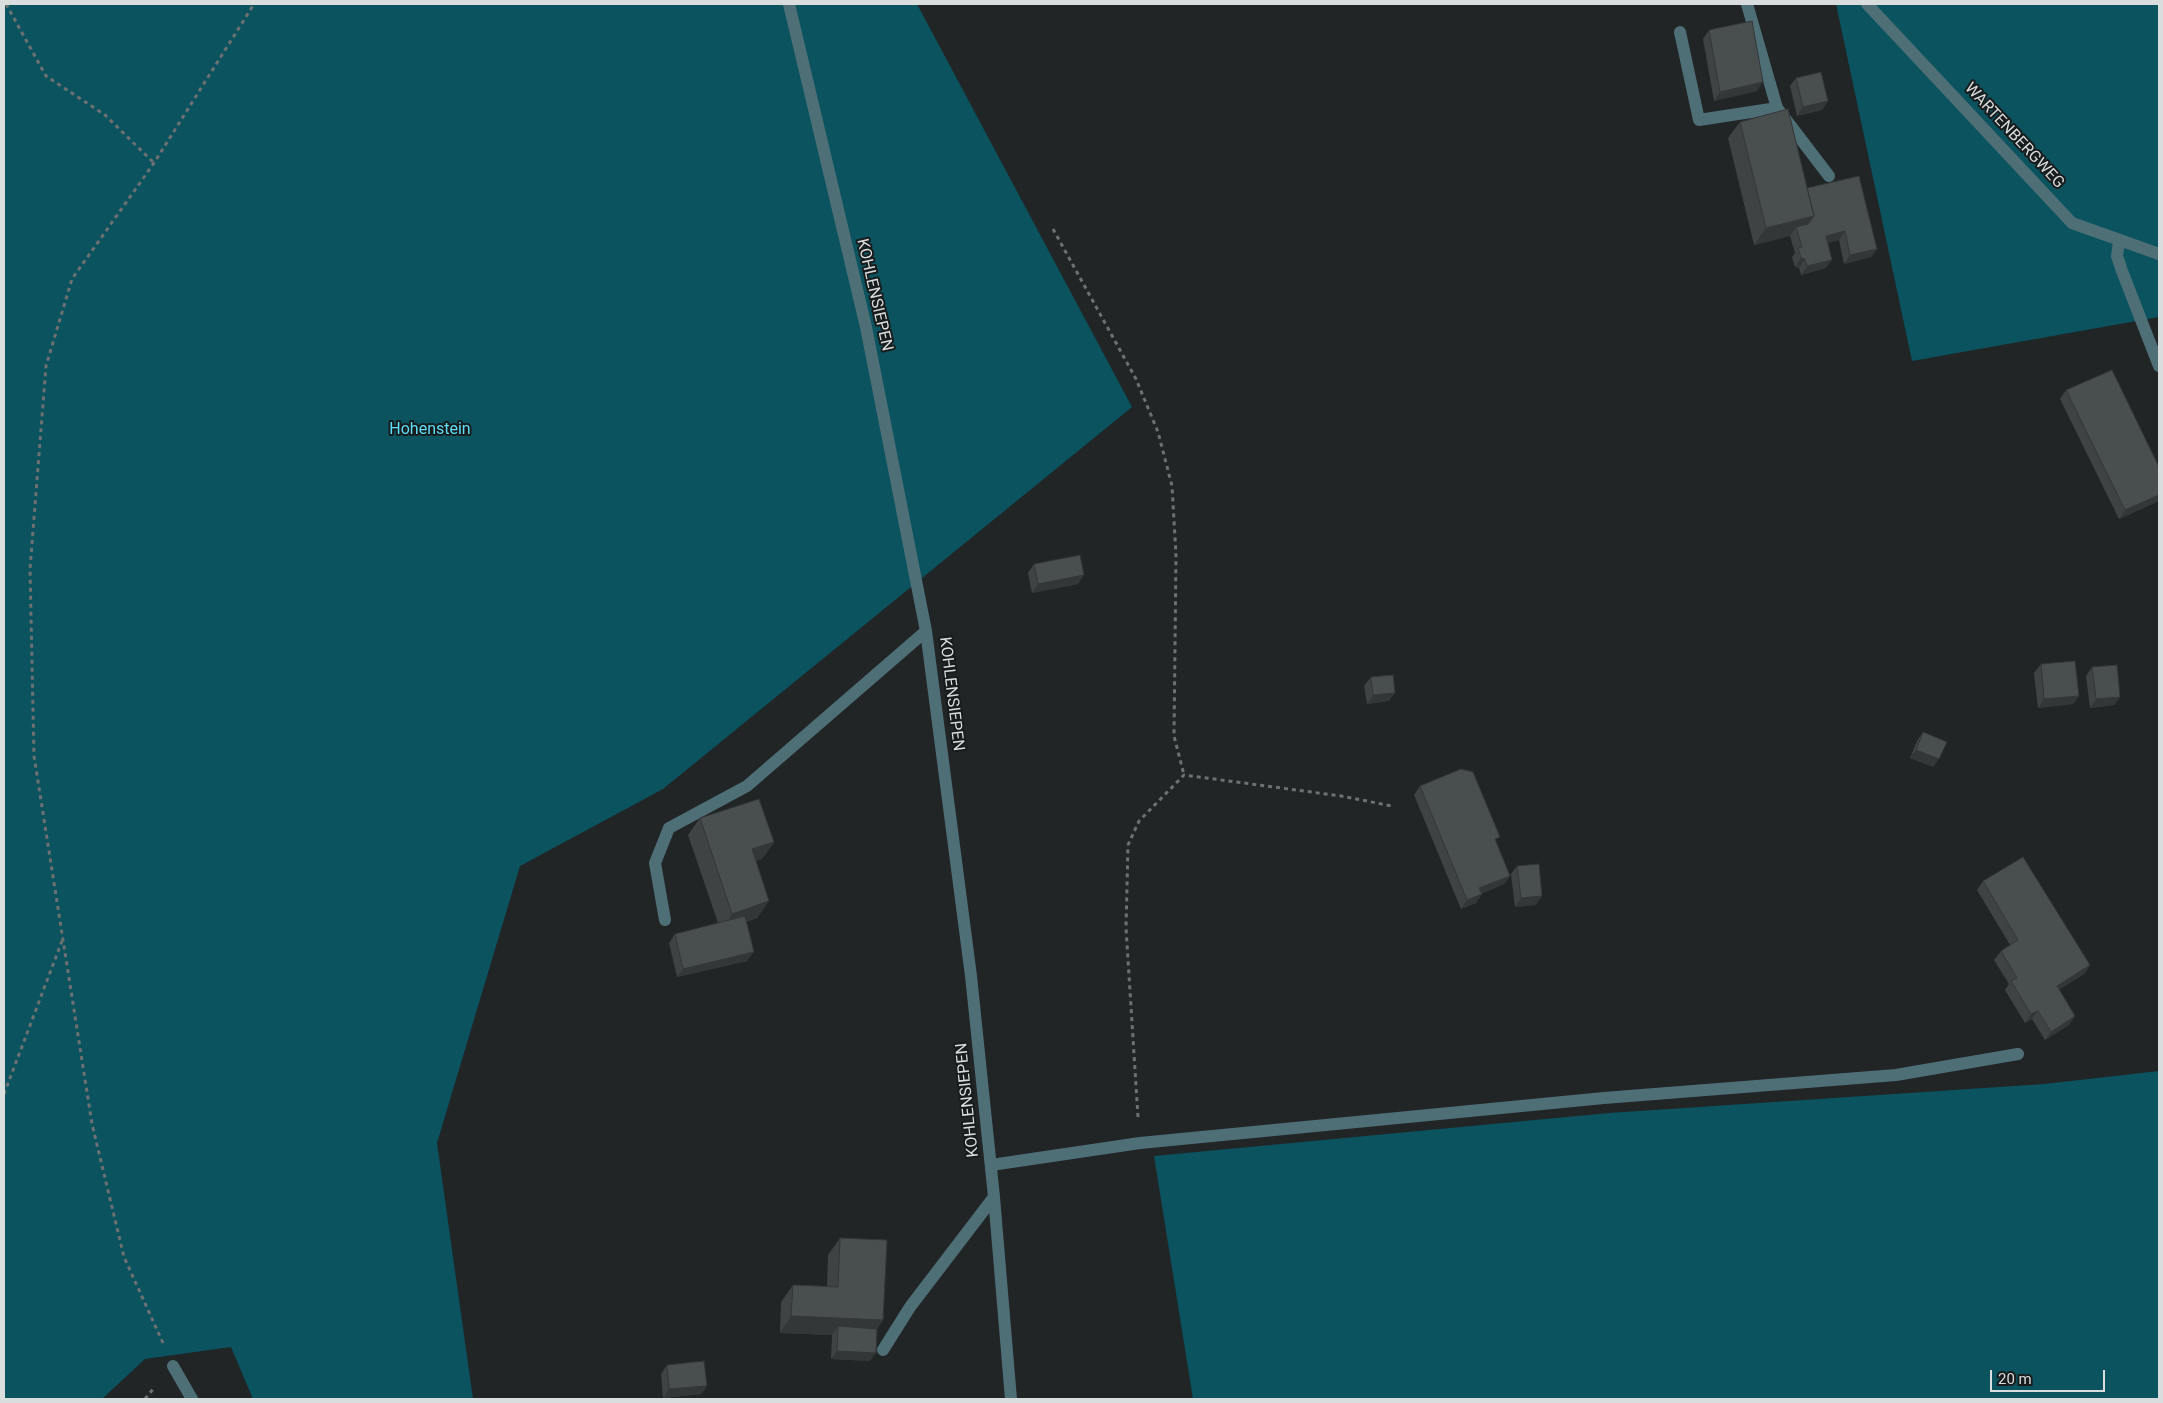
<!DOCTYPE html>
<style>
body{margin:0}
#map{position:relative;width:2163px;height:1403px;overflow:hidden;background:#212526;font-family:Roboto,sans-serif}
canvas{display:block}
.frame{position:absolute;inset:0;border:5px solid #dadddd;pointer-events:none}
.scale{position:absolute;left:1990px;top:1370px;width:115px;height:22px;box-sizing:border-box;border:2px solid #dadddd;border-top:0;padding-left:6px;font-size:15px;line-height:18px;white-space:nowrap;color:#dadddd;-webkit-text-stroke:4px #181c1d;paint-order:stroke}
</style>
<div id="map">
<canvas width="2163" height="1403"></canvas>
<div class="frame"></div>
<div class="scale">20 m</div>
</div>
<script>
const ctx = document.querySelector('canvas').getContext('2d');
ctx.lineJoin = 'round';
function fillPath(path, color) { ctx.fillStyle = color; ctx.fill(path, 'evenodd'); }
const poly = rows => new Path2D(rows.map(r => 'M' + r).join(''));
function trace(path, color, width, dash) { ctx.strokeStyle = color; ctx.lineWidth = width; ctx.lineCap = dash ? 'butt' : 'round'; ctx.setLineDash(dash || []); ctx.stroke(path); }
function label(font, color, halo, rows, align = 'center') {
  ctx.font = font + ' Roboto,sans-serif'; ctx.lineWidth = 4; ctx.setLineDash([]); ctx.textBaseline = 'middle'; ctx.strokeStyle = halo; ctx.fillStyle = color; for (const [text, x, y, turn = 0] of rows) {
    ctx.save(); ctx.translate(x, y); ctx.rotate((+turn || 0) * Math.PI / 180); ctx.textAlign = isNaN(turn) ? turn : align; if (halo) ctx.strokeText(text, 0, 0); ctx.fillText(text, 0, 0); ctx.restore();
  }
}
fillPath(poly([
 [4,4,917,4,1132,407,663,789,520,866,437,1143,473,1399,253,1399,231,1347,145,1359,102,1399,4,1399],
 [1836,4,2159,4,2159,317,1912,361],
 [2159,1071,2159,1399,1193,1399,1154,1156,1609,1113,2044,1084]
]), '#0a535f');
trace(poly([
 [6,4,46,76,105,115,154,163],
 [1053,229,1136,379,1158,432,1172,486,1176,555,1174,736,1184,775],
 [4,1094,62,941],
 [1138,1117,1126,928,1128,845,1139,821,1184,775,1341,796,1392,806],
 [163,1343,124,1257,92,1124,34,756,30,569,46,366,72,279,154,163,254,4],
 [145,1399,154,1388]
]), '#6e7172', 3, [4, 4]);
trace(poly([
 [789,4,866,327,926,631,971,976,994,1197,1011,1399],
 [1747,4,1777,108,1829,176],
 [1867,4,2072,223,2159,254],
 [1680,32,1699,120,1777,108],
 [2119,241,2117,256,2122,271,2159,366],
 [665,920,655,863,669,828,747,786,926,631],
 [991,1165,1140,1143,1604,1098,1896,1075,2018,1054],
 [883,1350,910,1307,994,1197],
 [173,1366,192,1399]
]), '#4e6f76', 12);
fillPath(poly([
 [1709,30,1757,91,1714,101,1703,39],
 [1796,78,1828,101,1822,110,1797,116,1790,86],
 [1740,122,1807,188,1877,249,1871,257,1844,264,1839,240,1827,243,1826,268,1801,275,1799,268,1795,267,1792,257,1795,253,1790,236,1754,245,1728,138],
 [2066,390,2159,467,2159,501,2119,519,2060,399],
 [1034,564,1078,584,1032,593,1028,573],
 [2041,664,2079,696,2073,704,2038,708,2034,673],
 [2092,667,2120,697,2114,705,2090,708,2086,676],
 [1371,677,1389,701,1367,704,1364,686],
 [1923,732,1933,767,1910,758,1917,741],
 [1420,786,1496,842,1510,876,1504,884,1481,894,1476,903,1461,909,1414,795],
 [700,818,774,842,762,859,756,860,769,901,757,918,746,922,747,961,677,977,669,943,675,934,718,923,688,835],
 [1517,866,1536,905,1515,907,1511,874],
 [1983,881,2090,965,2084,974,2059,989,2075,1016,2069,1025,2045,1040,2032,1019,2025,1023,2005,990,2009,984,1994,960,2001,951,2010,945,1977,890],
 [840,1238,883,1320,877,1329,870,1361,831,1359,832,1335,780,1333,781,1302,793,1285,827,1286,828,1255],
 [667,1365,707,1386,701,1394,663,1398,661,1374]
]), '#3f4344');
fillPath(poly([
 [1763,82,1757,91,1714,101,1720,92],
 [1828,101,1822,110,1797,116,1803,107],
 [1814,216,1802,233,1796,227,1790,236,1754,245,1766,228],
 [1845,231,1839,240,1820,245,1826,236],
 [1877,249,1871,257,1844,264,1850,255],
 [1801,258,1805,259,1799,268,1795,267],
 [1832,260,1826,268,1801,275,1807,266],
 [2159,495,2159,501,2119,519,2125,510],
 [1084,575,1078,584,1032,593,1038,584],
 [1395,693,1389,701,1367,704,1373,695],
 [2079,696,2073,704,2038,708,2044,699],
 [2120,697,2114,705,2090,708,2096,699],
 [1916,750,1939,759,1933,767,1910,758],
 [774,842,762,859,740,866,752,849],
 [1510,876,1504,884,1473,897,1479,888],
 [1482,894,1476,903,1461,909,1467,900],
 [1542,896,1536,905,1515,907,1521,898],
 [769,901,757,918,721,931,732,914],
 [754,952,747,961,677,977,683,969],
 [2090,965,2084,974,2051,995,2057,986],
 [2038,1011,2032,1019,2025,1023,2031,1014],
 [2075,1016,2069,1025,2045,1040,2051,1032],
 [791,1316,883,1320,871,1337,838,1326,832,1335,780,1333],
 [837,1351,876,1353,870,1361,831,1359],
 [707,1386,701,1394,663,1398,669,1389]
]), '#333737');
const building = poly([
 [1752,21,1763,82,1720,92,1709,30,1752,21],
 [1821,72,1828,101,1803,107,1796,78,1821,72],
 [1788,109,1814,216,1766,228,1740,122,1788,109],
 [1859,176,1877,249,1850,255,1845,231,1826,236,1832,260,1807,266,1805,259,1801,258,1798,248,1802,247,1796,227,1808,224,1814,216,1807,188,1859,176],
 [2112,370,2159,467,2159,495,2125,510,2066,390,2112,370],
 [1080,555,1084,575,1038,584,1034,564,1080,555],
 [2075,661,2079,696,2044,699,2041,664,2075,661],
 [2117,665,2120,697,2096,699,2092,667,2117,665],
 [1393,675,1395,693,1373,695,1371,677,1393,675],
 [1923,732,1947,742,1939,759,1916,750,1923,732],
 [1461,769,1473,772,1500,837,1495,839,1510,876,1479,888,1482,894,1467,900,1420,786,1461,769],
 [759,799,774,842,752,849,769,901,732,914,700,818,759,799],
 [2023,857,2090,965,2057,986,2075,1016,2051,1032,2038,1011,2031,1014,2011,981,2017,978,2001,951,2018,940,1983,881,2023,857],
 [1539,864,1542,896,1521,898,1517,866,1539,864],
 [745,916,754,952,683,969,675,934,745,916],
 [840,1238,887,1240,883,1320,791,1316,793,1285,838,1287,840,1238],
 [838,1326,877,1329,876,1353,837,1351,838,1326],
 [704,1361,707,1386,669,1389,667,1365,704,1361]
]);
fillPath(building, '#494e4f');
trace(building, '#333737', 1);
label('16px', '#dadddd', '#181c1d', [
 ["WARTENBERGWEG",2014,136,47],
 ["KOHLENSIEPEN",874,295,77],
 ["KOHLENSIEPEN",951,694,83],
 ["KOHLENSIEPEN",968,1100,-96]
]);
label('16px', '#5edff9', '#181c1d', [
 ["Hohenstein",430,430]
]);
</script>
